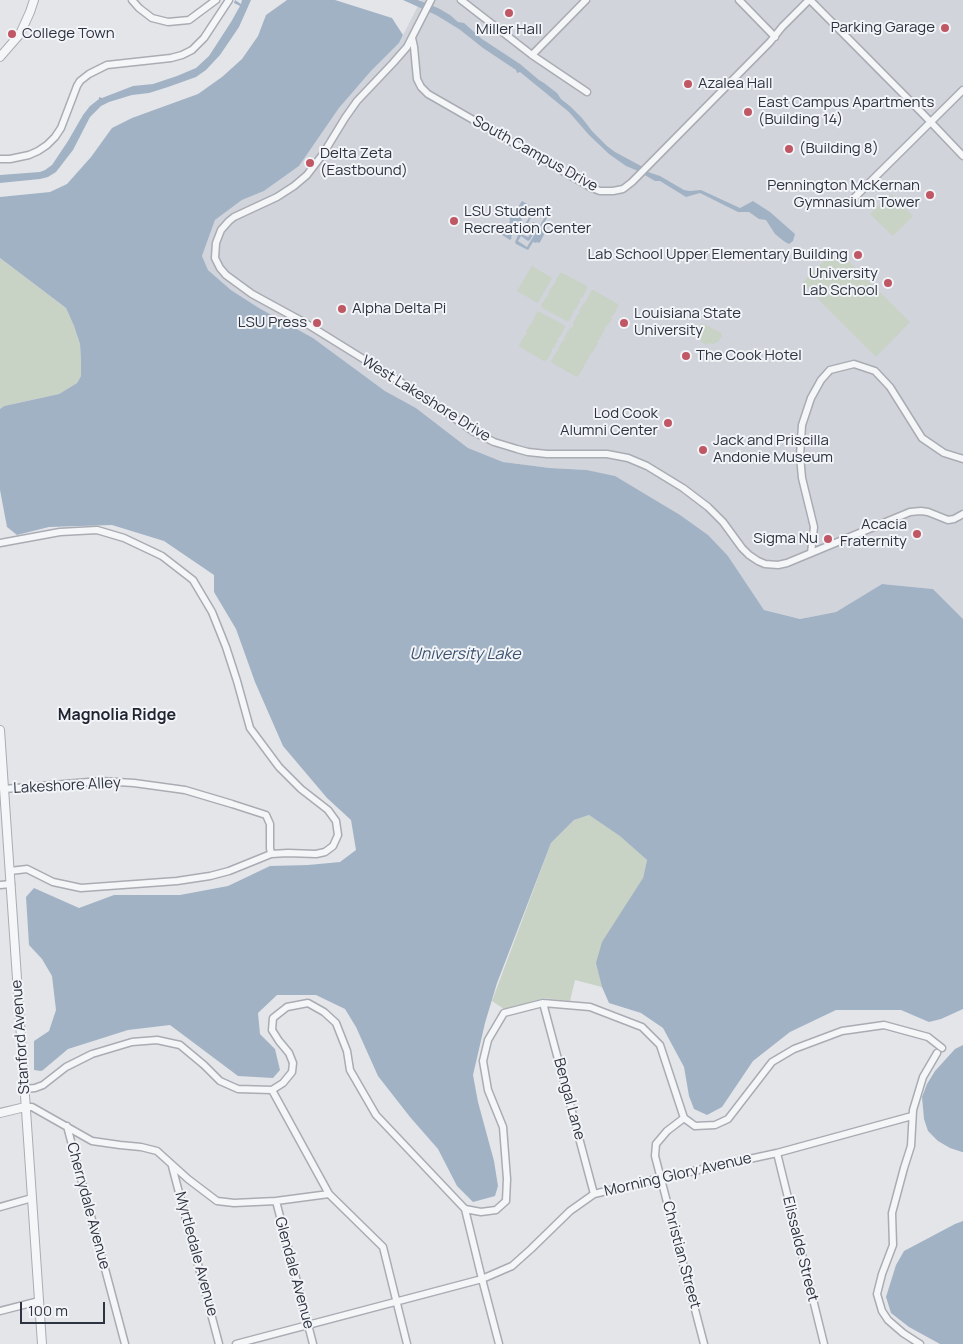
<!DOCTYPE html>
<style>
body{margin:0}
#map{position:relative;width:963px;height:1344px;overflow:hidden;background:#e3e5e9;font-family:Manrope,sans-serif}
canvas{display:block}
.scale{position:absolute;left:20px;top:1302px;width:85px;height:22px;box-sizing:border-box;border:2px solid #2d3340;border-top:0;padding-left:6px;font-size:15px;line-height:18px;white-space:nowrap;color:#2d3340;-webkit-text-stroke:4px #f2f4f7;paint-order:stroke}
</style>
<div id="map">
<canvas width="963" height="1344"></canvas>
<div class="scale">100 m</div>
</div>
<script>
const ctx = document.querySelector('canvas').getContext('2d');
ctx.lineJoin = 'round';
function fillPath(path, color) { ctx.fillStyle = color; ctx.fill(path, 'evenodd'); }
const poly = rows => new Path2D(rows.map(r => 'M' + r).join(''));
function trace(path, color, width, dash) { ctx.strokeStyle = color; ctx.lineWidth = width; ctx.lineCap = dash ? 'butt' : 'round'; ctx.setLineDash(dash || []); ctx.stroke(path); }
function label(font, color, halo, rows, align = 'center') {
  ctx.font = font + ' Manrope,sans-serif'; ctx.lineWidth = 4; ctx.setLineDash([]); ctx.textBaseline = 'middle'; ctx.strokeStyle = halo; ctx.fillStyle = color; for (const [text, x, y, turn = 0] of rows) {
    ctx.save(); ctx.translate(x, y); ctx.rotate((+turn || 0) * Math.PI / 180); ctx.textAlign = isNaN(turn) ? turn : align; if (halo) ctx.strokeText(text, 0, 0); ctx.fillText(text, 0, 0); ctx.restore();
  }
}
fillPath(poly([
 [421,0,963,0,963,619,933,589,882,584,836,612,800,619,764,610,728,556,614,476,587,470,550,468,503,462,468,448,416,408,385,391,313,338,259,308,231,290,208,270,202,256,215,220,242,200,264,191,299,166,339,108,371,71,399,43]
]), '#d1d4db');
fillPath(poly([
 [891,194,913,216,893,236,870,214],
 [836,249,910,322,876,357,802,283],
 [0,258,66,308,74,326,80,344,81,360,81,376,77,383,59,394,4,406,0,409],
 [532,266,552,278,538,303,517,291],
 [560,273,562,273,587,286,587,289,582,298,580,298,580,301,576,309,574,309,574,311,569,321,567,321,542,308,541,305,547,296,549,295,548,293,553,285,555,284,555,282],
 [593,290,618,304,618,306,613,316,611,316,612,319,607,326,605,327,605,329,599,340,597,341,598,343,592,353,590,354,590,356,585,364,583,365,584,367,578,376,577,377,552,363,551,361,557,351,559,351,558,349,563,340,565,340,564,338,570,328,573,327,573,323,578,314,580,313,579,311,584,303,586,302,586,301,591,291],
 [537,312,540,312,564,325,565,327,560,337,558,338,558,340,554,348,551,349,552,351,547,360,544,361,520,347,519,345,525,335,527,334,526,332,530,324,533,324,532,322],
 [701,324,704,324,721,333,722,336,718,342,713,344,709,343,707,345,701,342,701,339,698,333,698,329],
 [589,815,620,835,647,860,643,878,597,963,602,987,575,980,570,1001,544,998,504,1009,492,1001,551,843,574,820]
]), '#c8d2c5');
fillPath(poly([
 [235,0,241,4,242,0,251,0,239,27,220,55,206,70,196,77,168,87,149,93,132,95,109,102,101,106,90,117,73,150,56,172,48,177,40,179,0,183,0,175,40,172,45,170,52,165,68,141,83,115,90,106,99,99,99,97,102,98,133,86,153,84,177,76,196,68,209,56,231,22,240,6,234,3],
 [287,0,335,0,392,18,403,35,399,43,371,71,339,108,299,166,264,191,242,200,215,220,202,256,208,270,231,290,259,308,313,338,385,391,416,408,468,448,503,462,550,468,587,470,615,476,680,515,708,535,728,556,764,610,800,619,836,612,882,584,933,589,963,619,963,1009,941,1019,929,1022,901,1010,836,1010,790,1032,753,1061,722,1107,707,1115,694,1109,689,1096,684,1067,663,1028,641,1013,609,1003,602,987,596,963,602,942,643,878,647,860,620,836,589,815,574,820,551,843,497,983,485,1023,473,1075,478,1102,494,1161,498,1186,495,1196,473,1202,457,1186,438,1149,410,1117,378,1076,356,1027,345,1009,316,995,277,995,258,1013,260,1034,275,1049,280,1070,273,1078,238,1076,170,1025,128,1030,68,1049,43,1070,41,1071,34,1070,34,1041,49,1031,56,1010,52,976,42,959,29,945,26,897,34,888,79,908,114,895,180,895,228,886,270,866,308,865,340,862,356,850,351,820,327,798,283,746,255,682,236,629,214,592,214,575,164,541,112,525,49,527,17,535,7,527,0,490,0,409,4,406,59,394,77,383,81,376,81,360,80,344,74,326,66,308,0,258,0,197,50,192,67,184,91,157,112,128,132,118,198,94,222,77,242,59,258,36,266,15],
 [403,0,418,0,438,8,450,15,458,22,464,23,482,39,520,64,539,80,544,83,557,93,561,99,571,107,582,118,592,131,607,146,615,152,641,166,648,172,660,176,684,190,690,191,701,190,740,208,753,201,770,212,795,234,793,241,789,244,785,242,775,234,766,220,759,219,749,212,738,212,700,193,686,197,660,181,655,181,638,171,626,166,609,154,589,135,569,112,520,72,517,73,516,70,483,48,459,29,436,15],
 [522,201,529,205,521,219,522,220,511,237,512,238,510,240,502,235,510,221,509,216,513,215],
 [535,208,548,216,543,225,547,229,540,242,539,243,537,242,536,243,533,242,528,250,516,244,515,242,519,233,528,237,529,236,534,227,532,226,527,234,523,231,522,229],
 [534,212,536,212,545,217,527,247,518,241,521,236,528,241,530,240,538,225,533,222,528,229,526,227],
 [963,1045,963,1152,962,1152,950,1148,938,1141,928,1131,924,1119,922,1097,927,1084,935,1071,955,1049],
 [963,1221,963,1344,940,1344,909,1327,891,1313,886,1297,896,1265,904,1251,955,1224]
]), '#a2b2c5');
const minor = poly([
 [132,0,139,8,152,18,168,22,189,20,216,0],
 [431,0,407,47,393,63,357,101,345,118,323,154,307,175,294,186,277,197,234,217,229,221,221,230,216,243,215,258,220,268,226,275,252,294,307,324,423,396,474,432,494,442,517,449,528,452,547,454,607,454,628,458,647,466,683,488,708,507,723,522,742,548,749,555,758,561,765,564,778,565,787,563,910,512,921,511,928,512,948,520,954,519,963,514],
 [461,0,532,55,587,92],
 [739,0,775,37],
 [810,0,923,114,963,156],
 [412,38,414,47,417,79,421,87,428,94,592,188,600,191,613,191,623,189,632,182,770,42,782,27,809,0],
 [532,55,586,0],
 [0,159,10,159,29,155,38,151,47,145,55,137,61,128,77,86,80,81,89,74,107,65,171,58,182,55,192,50,204,38,229,0],
 [852,200,963,90],
 [0,543,60,532,97,530,124,538,162,556,193,580,212,612,226,647,237,681,250,728,279,767,301,789,328,810,336,821,338,835,333,846,325,852,316,854,288,853,271,854,229,871,210,876,177,881,81,888,53,882,27,869,10,871],
 [811,553,814,527,802,478,800,456,802,425,811,398,821,380,830,370,854,364,875,371,890,387,922,438,944,453,963,459],
 [4,789,101,781,134,783,185,790,232,804,266,815,270,824,270,848,271,854],
 [0,885,11,884],
 [543,1003,594,1194],
 [24,1089,35,1088,43,1085,66,1067,92,1054,132,1042,157,1040,180,1045,204,1065,220,1081,238,1089,272,1090,283,1083,292,1072,293,1063,289,1053,279,1041,272,1030,273,1018,287,1007,308,1003,324,1012,336,1023,347,1051,350,1070,376,1115,465,1209,481,1212,496,1210,506,1201,507,1179,503,1127,488,1090,483,1061,488,1040,504,1013,543,1003,590,1007,642,1027,660,1045,684,1118,695,1126,715,1125,728,1119,772,1062,794,1049,842,1031,884,1025,928,1037,942,1048],
 [272,1090,329,1194,383,1247,407,1344],
 [25,1107,32,1107,92,1141,120,1145,141,1147,157,1151,188,1179,217,1201,234,1203,276,1201,329,1194],
 [684,1118,667,1131,656,1144,655,1156,704,1344],
 [67,1126,125,1344],
 [777,1153,824,1344],
 [172,1166,219,1344],
 [276,1201,313,1344],
 [0,1207,32,1198],
 [465,1209,482,1279,499,1344],
 [0,1311,39,1301],
 [236,1344,482,1279,512,1266,531,1249,570,1211,594,1194,661,1178,777,1153,912,1116],
 [920,1344,903,1333,888,1320,882,1311,877,1294,882,1274,893,1245,892,1213,904,1168,911,1146,913,1110,923,1077,937,1053]
]);
const tertiary = poly([
 [0,57,20,34,30,12,34,0],
 [0,730,42,1344],
 [0,1113,25,1107]
]);
trace(minor, '#a9acb3', 9);
trace(tertiary, '#a9acb3', 10);
trace(minor, '#f5f6f8', 6);
trace(tertiary, '#f5f6f8', 8);
for (const [x, y, r, color] of [
 [509,13,5,"#bf5764"],
 [945,28,5,"#bf5764"],
 [12,34,5,"#bf5764"],
 [688,84,5,"#bf5764"],
 [748,112,5,"#bf5764"],
 [789,149,5,"#bf5764"],
 [310,163,5,"#bf5764"],
 [930,195,5,"#bf5764"],
 [454,221,5,"#bf5764"],
 [858,255,5,"#bf5764"],
 [888,283,5,"#bf5764"],
 [342,309,5,"#bf5764"],
 [317,323,5,"#bf5764"],
 [624,323,5,"#bf5764"],
 [686,356,5,"#bf5764"],
 [668,423,5,"#bf5764"],
 [703,450,5,"#bf5764"],
 [917,534,5,"#bf5764"],
 [828,539,5,"#bf5764"]
]) { const dot = new Path2D(); dot.arc(x, y, r, 0, 2 * Math.PI); ctx.fillStyle = color; ctx.fill(dot); trace(dot, '#f2f4f7', 2); }
label('15px', '#2d3340', '#f2f4f7', [
 ["Parking Garage",935,28,"right"],
 ["Miller Hall",509,30,"center"],
 ["College Town",22,34],
 ["Azalea Hall",698,84],
 ["East Campus Apartments",758,103],
 ["(Building 14)",758,120],
 ["(Building 8)",799,149],
 ["Delta Zeta",320,154],
 ["(Eastbound)",320,171],
 ["Pennington McKernan",920,186,"right"],
 ["Gymnasium Tower",920,203,"right"],
 ["LSU Student",464,212],
 ["Recreation Center",464,229],
 ["Lab School Upper Elementary Building",848,255,"right"],
 ["University",878,274,"right"],
 ["Lab School",878,291,"right"],
 ["Alpha Delta Pi",352,309],
 ["Louisiana State",634,314],
 ["University",634,331],
 ["LSU Press",307,323,"right"],
 ["The Cook Hotel",696,356],
 ["Lod Cook",658,414,"right"],
 ["Alumni Center",658,431,"right"],
 ["Jack and Priscilla",713,441],
 ["Andonie Museum",713,458],
 ["Acacia",907,525,"right"],
 ["Fraternity",907,542,"right"],
 ["Sigma Nu",818,539,"right"]
], 'left');
label('15px', '#2d3340', '#f2f4f7', [
 ["South Campus Drive",535,154,29],
 ["West Lakeshore Drive",426,399,32],
 ["Lakeshore Alley",67,786,-3],
 ["Stanford Avenue",21,1037,-94],
 ["Bengal Lane",569,1099,75],
 ["Morning Glory Avenue",678,1175,-13],
 ["Cherrydale Avenue",88,1206,75],
 ["Elissalde Street",800,1249,76],
 ["Myrtledale Avenue",196,1254,75],
 ["Christian Street",681,1255,75],
 ["Glendale Avenue",294,1273,75]
]);
label('italic 16px', '#3b516f', '#f2f4f7', [
 ["University Lake",465,655]
]);
label('bold 16px', '#1f2431', '#f2f4f7', [
 ["Magnolia Ridge",117,716]
]);
</script>
